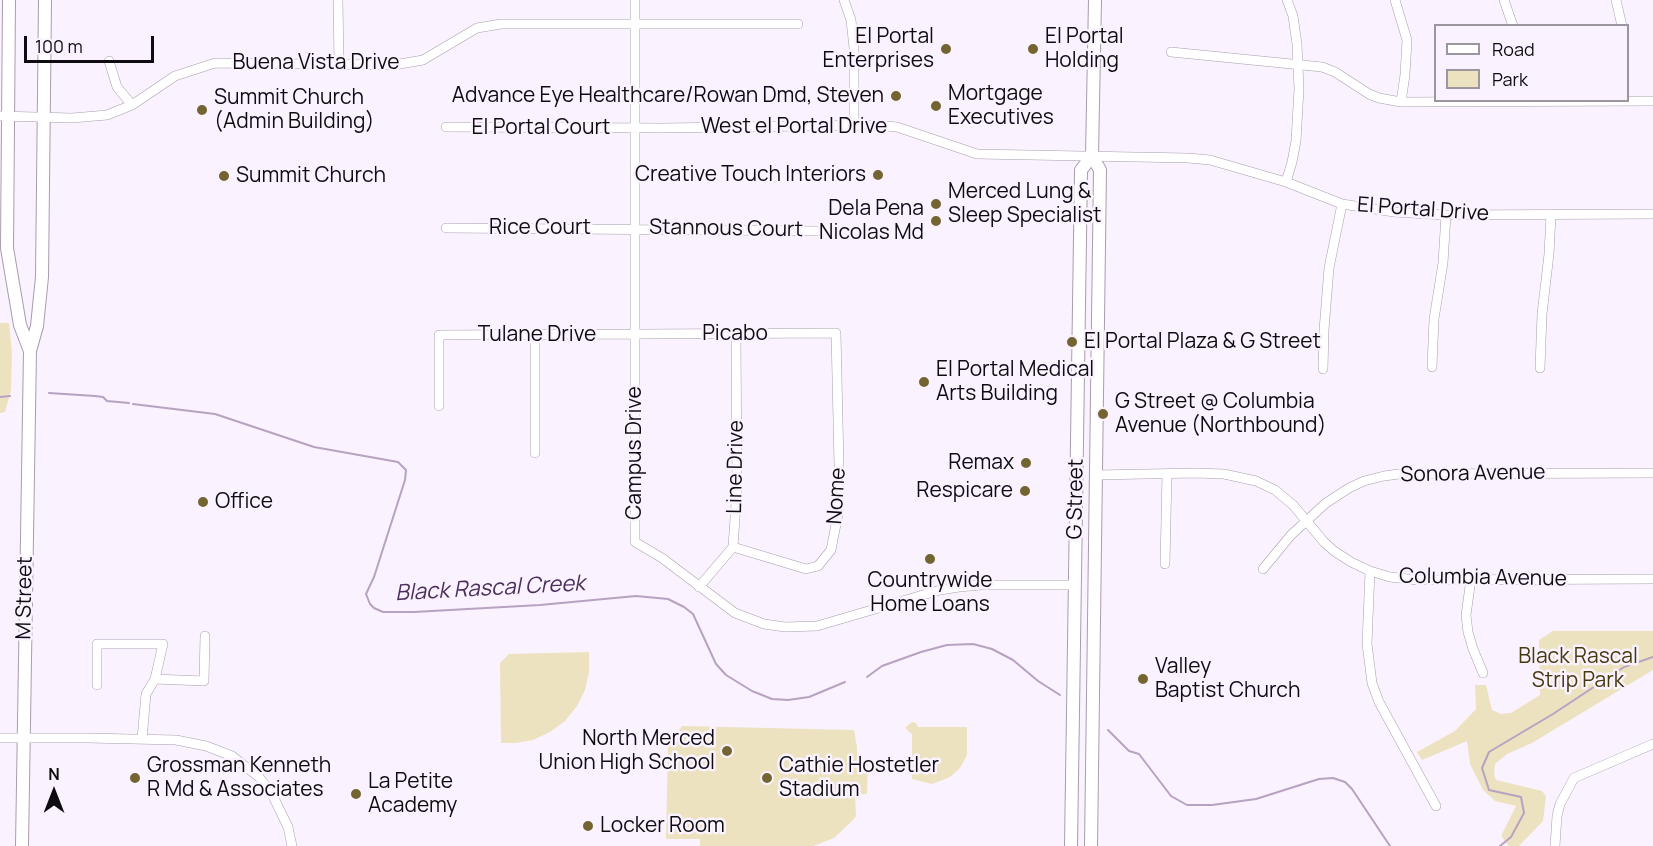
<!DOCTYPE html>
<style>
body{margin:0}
#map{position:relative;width:1653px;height:846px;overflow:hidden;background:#faf2fe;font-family:Manrope,sans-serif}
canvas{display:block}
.legend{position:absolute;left:1434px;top:24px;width:195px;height:78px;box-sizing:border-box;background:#faf2fe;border:2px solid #9c969f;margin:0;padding:8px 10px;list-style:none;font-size:18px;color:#0f0c11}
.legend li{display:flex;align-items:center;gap:12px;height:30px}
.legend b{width:30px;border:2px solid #9c969f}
.north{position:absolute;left:24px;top:762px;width:60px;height:60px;-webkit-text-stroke:4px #faf2fe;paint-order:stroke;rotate:0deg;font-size:16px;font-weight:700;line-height:24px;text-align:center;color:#0f0c11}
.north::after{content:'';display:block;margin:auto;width:21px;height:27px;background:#0f0c11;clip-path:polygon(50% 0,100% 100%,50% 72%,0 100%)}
.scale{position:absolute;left:24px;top:36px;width:130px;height:27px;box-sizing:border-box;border:3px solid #0f0c11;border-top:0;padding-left:8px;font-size:18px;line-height:21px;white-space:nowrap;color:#0f0c11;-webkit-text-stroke:4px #faf2fe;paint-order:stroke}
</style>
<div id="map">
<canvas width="1653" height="846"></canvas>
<ul class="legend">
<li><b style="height:8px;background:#fff"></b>Road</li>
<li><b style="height:16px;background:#ece2c0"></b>Park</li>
</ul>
<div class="north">N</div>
<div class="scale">100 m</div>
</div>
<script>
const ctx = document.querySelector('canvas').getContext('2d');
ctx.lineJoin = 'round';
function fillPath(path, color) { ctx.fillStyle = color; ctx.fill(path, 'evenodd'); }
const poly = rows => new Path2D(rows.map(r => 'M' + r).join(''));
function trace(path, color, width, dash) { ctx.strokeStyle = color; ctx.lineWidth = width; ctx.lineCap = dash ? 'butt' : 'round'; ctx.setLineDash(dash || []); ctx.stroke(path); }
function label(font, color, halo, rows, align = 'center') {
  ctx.font = font + ' Manrope,sans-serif'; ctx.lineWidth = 5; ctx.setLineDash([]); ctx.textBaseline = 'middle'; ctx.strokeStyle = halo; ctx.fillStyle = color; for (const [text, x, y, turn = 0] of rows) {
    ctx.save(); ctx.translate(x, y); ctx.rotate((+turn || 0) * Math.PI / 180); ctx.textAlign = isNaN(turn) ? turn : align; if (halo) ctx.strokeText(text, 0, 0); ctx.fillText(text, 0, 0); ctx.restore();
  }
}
fillPath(poly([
 [0,323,9,323,12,352,11,390,5,412,0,413],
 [1553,631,1653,631,1653,670,1532,743,1507,754,1495,764,1494,774,1496,780,1542,791,1546,796,1543,821,1519,846,1509,846,1501,836,1516,806,1495,801,1483,790,1470,764,1467,741,1422,760,1417,752,1455,731,1476,709,1475,685,1486,685,1492,710,1501,714,1511,713,1540,695,1539,640],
 [589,652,589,672,585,690,577,706,565,721,550,732,533,740,515,743,501,743,500,663,509,654],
 [912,722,916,723,918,727,967,727,967,755,960,768,950,777,932,784,912,779,912,734,907,730,906,727],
 [682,726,854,730,857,747,857,763,868,763,867,794,855,794,856,816,852,821,834,838,813,846,690,846,700,846,700,839,666,839,668,745]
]), '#ece2c0');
trace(poly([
 [49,393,95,396,103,397,107,401,129,403],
 [0,397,10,396],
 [133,404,215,414,314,447,398,462,406,470,405,480,374,577,366,594,370,604,374,608,383,612,414,612,540,605,636,596,668,599,684,607,693,614,716,664,726,675,752,691,772,699,788,700,809,697,845,682],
 [867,677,882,666,921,652,947,645,973,644,992,649,1013,660,1038,681,1060,695],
 [1108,730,1129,751,1139,754,1171,796,1187,805,1212,805,1256,799,1319,779,1333,778,1345,782,1352,789,1390,846],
 [1500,846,1511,837,1524,813,1521,797,1489,790,1482,768,1489,752,1553,714,1624,667,1653,657]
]), '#b7a2c1', 2);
const minor = poly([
 [338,0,339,64],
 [635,0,635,542,662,558,735,613,764,624,785,627,817,626,940,590,959,587,981,585,1075,585],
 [844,0,851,20,854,48,854,124],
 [1395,0,1407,40,1405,75,1401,102],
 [1504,0,1513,26],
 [1616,0,1622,26],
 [1171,52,1322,67,1335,72,1369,94,1379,98,1401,102,1653,101],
 [109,61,117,87,132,105],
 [0,116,72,118,107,115,132,105,175,76,215,63,394,65,423,60,477,28,501,24,798,24],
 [446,127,662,128,875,125,897,127,977,154,1188,158,1210,160,1286,182,1342,204,1394,212,1446,215,1653,214],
 [1286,182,1292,162,1296,141,1299,89,1297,44,1293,16,1287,0],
 [446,228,817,231],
 [535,335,535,453],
 [1432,367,1434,319,1443,263,1446,215],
 [1540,368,1542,314,1549,254,1551,215],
 [1323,369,1324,330,1329,268,1342,204],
 [439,406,439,335,836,333,839,465,838,514,831,550,818,566,806,569,733,547],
 [1096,475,1195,473,1224,474,1256,481,1275,490,1293,505,1324,542,1334,551,1351,562,1370,571,1390,577,1417,580,1653,579],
 [1165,564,1167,474],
 [1263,569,1291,535,1326,503,1349,488,1364,481,1384,476,1399,474,1653,473],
 [1370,571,1367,644,1372,683,1379,702,1436,806],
 [1471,579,1466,615,1468,632,1473,649,1483,673],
 [699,587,733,547,737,489,736,334],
 [155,679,204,681,205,636],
 [97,685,97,644,163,644,155,679,146,694,142,739],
 [0,738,88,738,176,740,206,746,232,756,259,777,272,794,288,827,292,846],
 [1555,846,1557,816,1560,804,1574,778,1653,744]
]);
const tertiary = poly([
 [9,0,7,248,20,325,30,351],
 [22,846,30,351,37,326,42,277,45,0],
 [1071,846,1081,170,1092,156],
 [1091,846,1100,170,1092,156,1095,0]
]);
trace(minor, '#a79eac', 10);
trace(tertiary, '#a79eac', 14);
trace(minor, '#fff', 9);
trace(tertiary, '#fff', 12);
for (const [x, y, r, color] of [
 [946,49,6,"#736432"],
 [1033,49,6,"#736432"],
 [896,96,6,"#736432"],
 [936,106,6,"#736432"],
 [202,110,6,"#736432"],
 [878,175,6,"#736432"],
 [224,176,6,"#736432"],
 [936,204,6,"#736432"],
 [936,221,6,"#736432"],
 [1072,342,6,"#736432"],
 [924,382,6,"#736432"],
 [1103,414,6,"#736432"],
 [1026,463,6,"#736432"],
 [1025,491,6,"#736432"],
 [203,502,6,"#736432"],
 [930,559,6,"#736432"],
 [1143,679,6,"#736432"],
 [727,751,6,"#736432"],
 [135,778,6,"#736432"],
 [767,778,6,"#736432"],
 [356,794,6,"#736432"],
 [588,826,6,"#736432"]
]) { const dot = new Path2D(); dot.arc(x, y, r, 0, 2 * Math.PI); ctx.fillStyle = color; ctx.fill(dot); trace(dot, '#faf2fe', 2); }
label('21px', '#0f0c11', '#faf2fe', [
 ["El Portal",934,37,"right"],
 ["Enterprises",934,61,"right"],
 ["El Portal",1045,37],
 ["Holding",1045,61],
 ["Mortgage",948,94],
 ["Executives",948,118],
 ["Advance Eye Healthcare/Rowan Dmd, Steven",884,96,"right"],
 ["Summit Church",214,98],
 ["(Admin Building)",214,122],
 ["Creative Touch Interiors",866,175,"right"],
 ["Summit Church",236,176],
 ["Merced Lung &",948,192],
 ["Sleep Specialist",948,216],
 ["Dela Pena",924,209,"right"],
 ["Nicolas Md",924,233,"right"],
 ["El Portal Plaza & G Street",1084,342],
 ["El Portal Medical",936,370],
 ["Arts Building",936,394],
 ["G Street @ Columbia",1115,402],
 ["Avenue (Northbound)",1115,426],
 ["Remax",1014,463,"right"],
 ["Respicare",1013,491,"right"],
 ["Office",215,502],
 ["Countrywide",930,581,"center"],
 ["Home Loans",930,605,"center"],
 ["Valley",1155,667],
 ["Baptist Church",1155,691],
 ["North Merced",715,739,"right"],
 ["Union High School",715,763,"right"],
 ["Grossman Kenneth",147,766],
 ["R Md & Associates",147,790],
 ["Cathie Hostetler",779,766],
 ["Stadium",779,790],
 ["La Petite",368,782],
 ["Academy",368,806],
 ["Locker Room",600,826]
], 'left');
label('21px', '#0f0c11', '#faf2fe', [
 ["Buena Vista Drive",316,63],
 ["West el Portal Drive",794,127],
 ["El Portal Court",541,128],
 ["El Portal Drive",1423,210,4],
 ["Rice Court",540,228],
 ["Stannous Court",726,229,1],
 ["Picabo",735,334],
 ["Tulane Drive",537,335],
 ["Campus Drive",635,453,-90],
 ["Line Drive",736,467,-89],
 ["Sonora Avenue",1473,474,-1],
 ["Nome",837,496,-86],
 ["G Street",1076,499,-89],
 ["Columbia Avenue",1483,578,1],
 ["M Street",25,598,-89]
]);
label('21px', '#463a0d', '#faf2fe', [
 ["Black Rascal",1578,657],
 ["Strip Park",1578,681]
]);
label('italic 22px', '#4c2f5a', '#faf2fe', [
 ["Black Rascal Creek",490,589,-3]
]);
</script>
